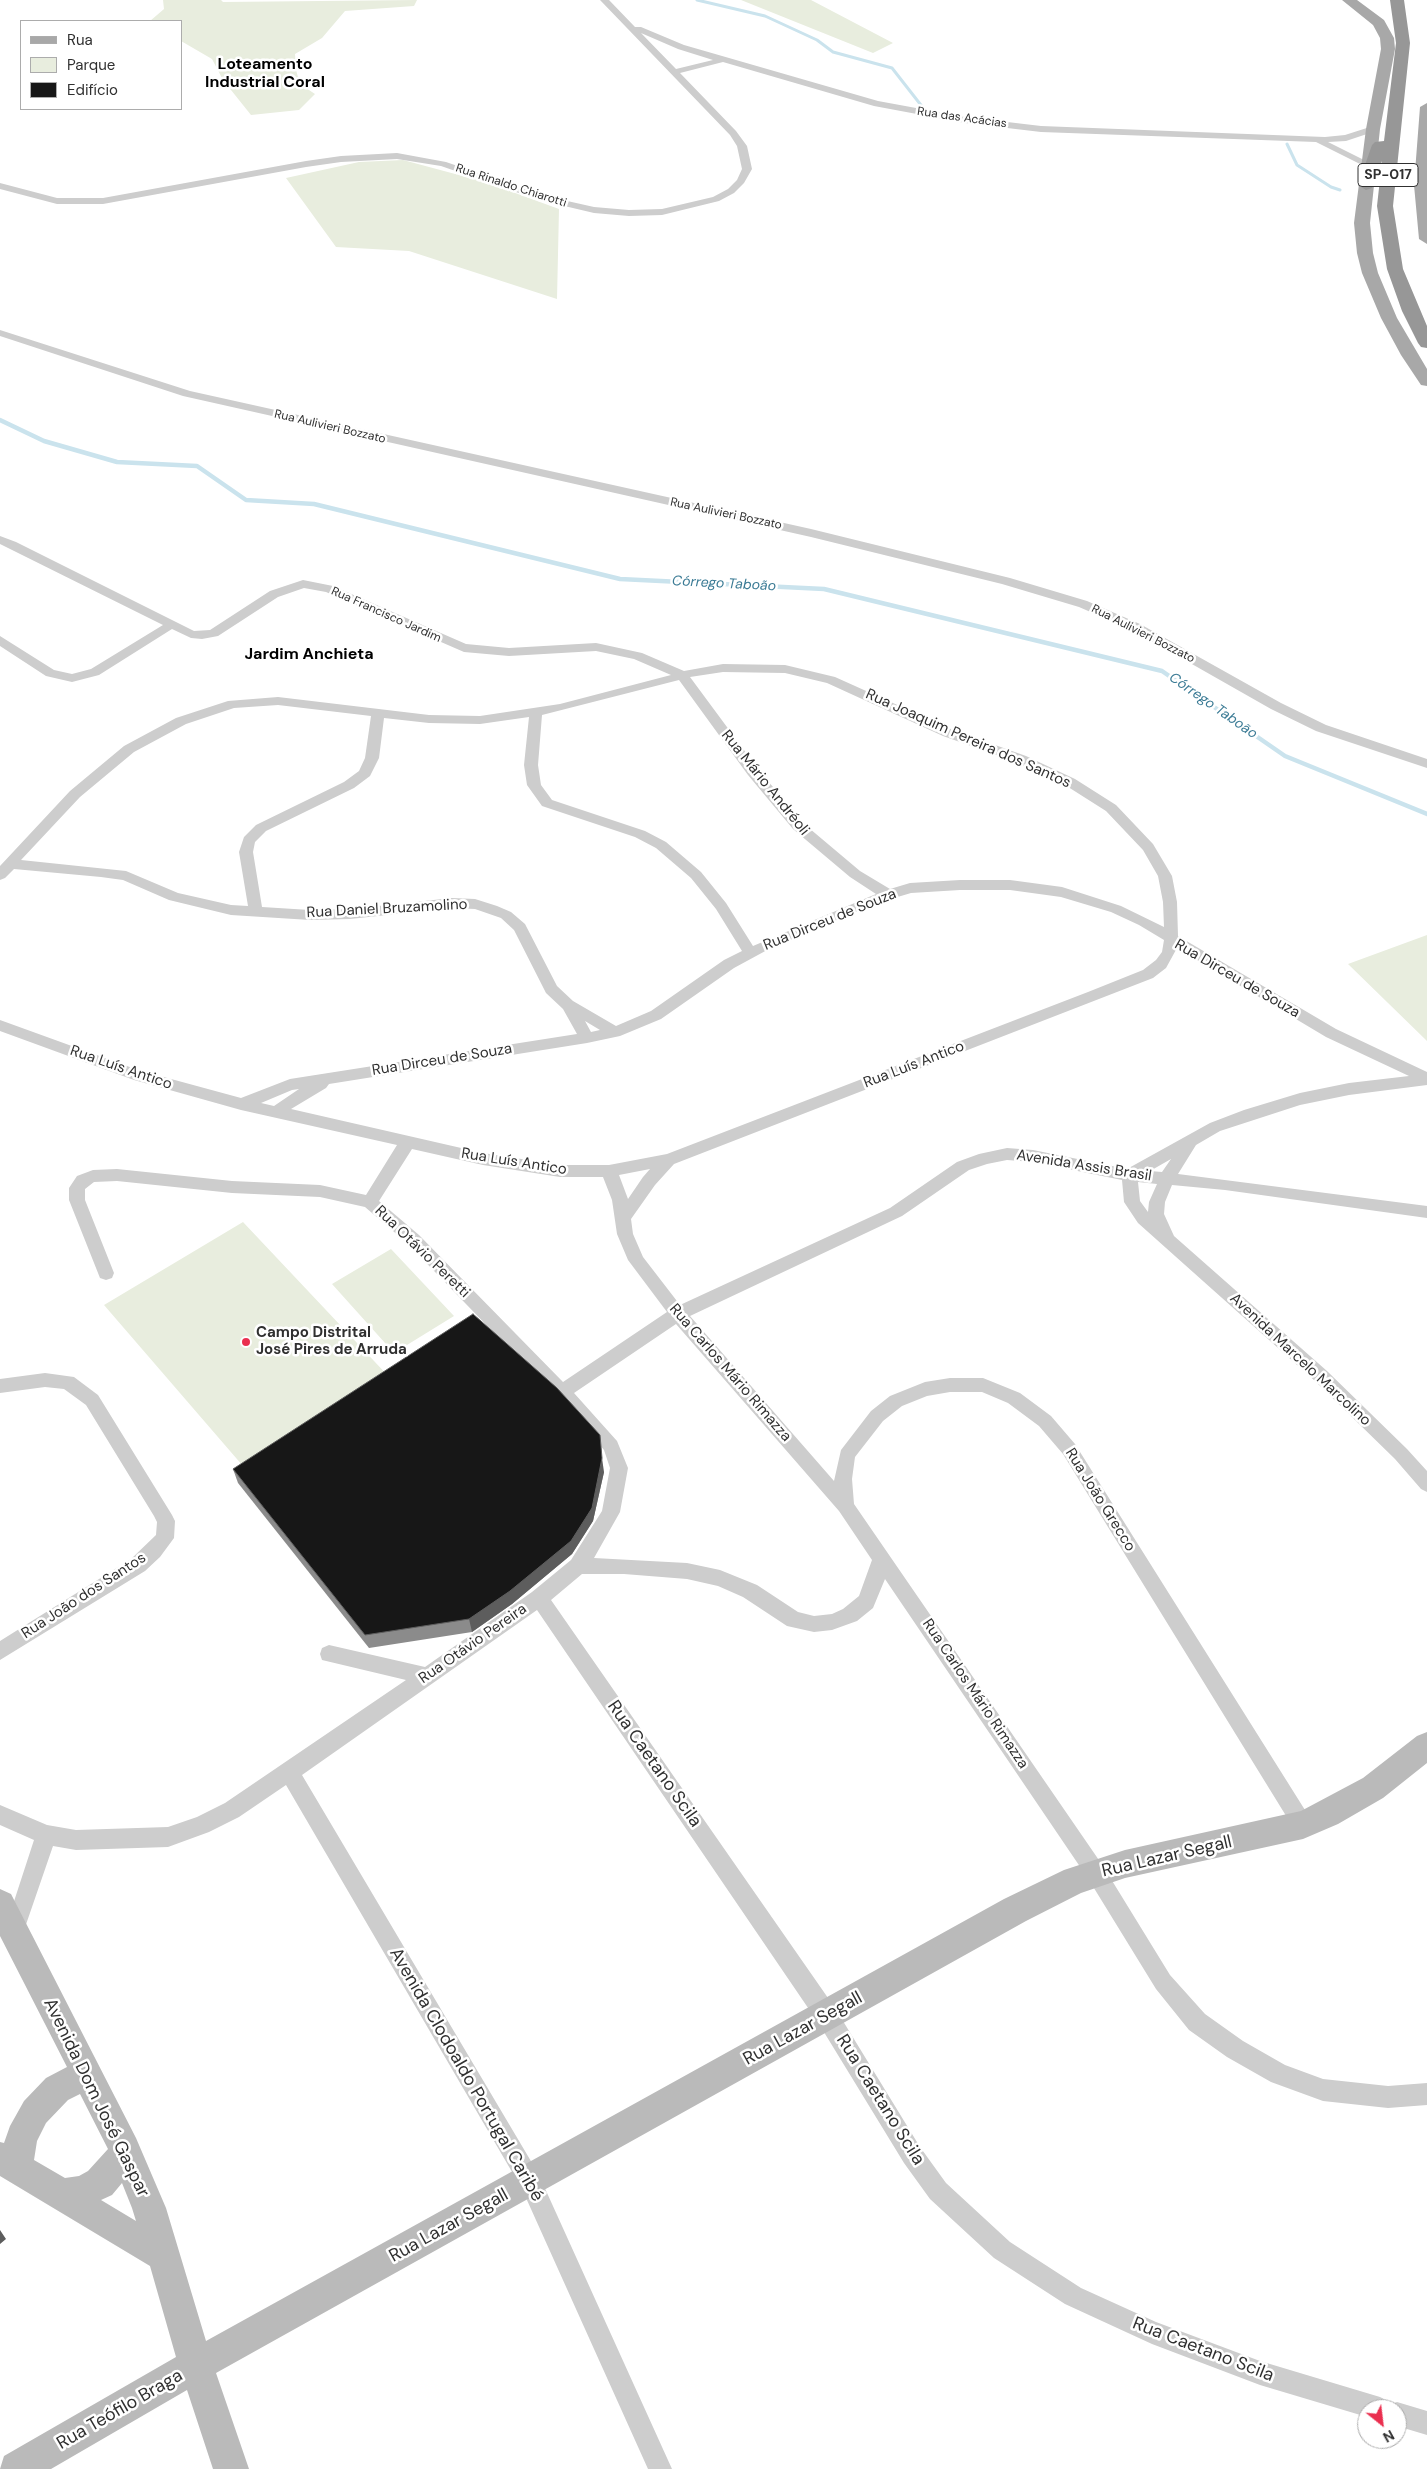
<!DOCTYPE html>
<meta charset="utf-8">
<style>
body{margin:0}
#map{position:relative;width:1427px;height:2469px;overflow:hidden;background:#fff;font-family:"DM Sans",sans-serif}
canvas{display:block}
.legend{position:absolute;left:20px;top:20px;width:162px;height:90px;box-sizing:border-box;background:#fff;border:1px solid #acacac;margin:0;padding:6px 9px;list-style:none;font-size:15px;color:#303030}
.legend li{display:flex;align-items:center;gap:10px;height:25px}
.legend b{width:25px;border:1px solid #acacac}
.north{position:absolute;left:1357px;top:2399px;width:50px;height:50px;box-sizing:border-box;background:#fff;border:1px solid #acacac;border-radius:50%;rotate:151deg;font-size:14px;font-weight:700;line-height:20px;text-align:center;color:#303030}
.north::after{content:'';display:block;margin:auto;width:18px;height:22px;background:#ea2f4f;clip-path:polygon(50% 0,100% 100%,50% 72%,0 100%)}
</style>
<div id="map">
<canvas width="1427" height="2469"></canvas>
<ul class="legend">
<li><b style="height:6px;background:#a8a8a8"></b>Rua</li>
<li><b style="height:14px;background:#e8edde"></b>Parque</li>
<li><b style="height:14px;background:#171717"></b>Edifício</li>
</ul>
<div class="north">N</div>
</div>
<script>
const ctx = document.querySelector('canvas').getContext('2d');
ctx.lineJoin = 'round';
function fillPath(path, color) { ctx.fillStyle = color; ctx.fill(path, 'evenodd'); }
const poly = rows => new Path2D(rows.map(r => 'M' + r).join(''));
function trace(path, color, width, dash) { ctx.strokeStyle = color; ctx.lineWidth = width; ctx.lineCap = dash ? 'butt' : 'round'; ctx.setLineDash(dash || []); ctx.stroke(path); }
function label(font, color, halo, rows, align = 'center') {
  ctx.font = font + ' "DM Sans",sans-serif'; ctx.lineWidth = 5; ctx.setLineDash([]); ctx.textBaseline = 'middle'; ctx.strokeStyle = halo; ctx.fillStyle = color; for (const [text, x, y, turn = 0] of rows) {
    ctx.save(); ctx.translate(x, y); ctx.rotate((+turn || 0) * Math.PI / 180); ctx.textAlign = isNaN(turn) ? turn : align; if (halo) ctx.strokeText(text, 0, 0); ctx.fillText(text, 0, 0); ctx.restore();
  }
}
fillPath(poly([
 [163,0,221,0,223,2,417,0,414,6,345,11,322,38,295,54,296,70,300,84,315,94,299,110,251,115,223,80,212,59,181,41,181,21,150,21,164,9],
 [741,0,811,0,893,43,873,53],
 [403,160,485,182,559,209,557,299,409,251,336,247,286,178,359,162],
 [1427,935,1427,1041,1348,964],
 [243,1222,391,1379,249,1473,104,1305],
 [391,1249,454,1316,394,1353,332,1284]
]), '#e8edde');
trace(poly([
 [697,0,765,16,817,40,833,52,892,68,924,109],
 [1287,144,1297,165,1331,187,1340,190]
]), '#cae3ed', 3);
trace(poly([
 [0,420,44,441,117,462,197,466,246,500,314,504,620,579,824,589,1162,671,1285,756,1427,814]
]), '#cae3ed', 4.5);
fillPath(poly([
 [600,0,609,0,635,27,641,27,684,45,878,101,965,117,1041,126,1325,137,1345,135,1373,126,1378,129,1376,131,1346,141,1328,142,1374,165,1366,167,1316,142,1041,132,965,123,874,106,723,62,680,73,736,131,747,146,752,169,744,183,734,193,719,201,662,215,629,216,594,213,539,200,441,166,397,159,341,162,306,167,103,204,57,204,0,189,0,183,57,198,103,198,306,161,341,156,397,153,446,162,545,196,594,207,629,210,662,209,713,197,728,189,737,180,742,169,737,146,730,135,600,0],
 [641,33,678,49,713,60,676,69,641,33],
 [0,330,190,391,811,529,1010,578,1087,601,1140,624,1281,703,1326,725,1427,759,1427,768,1316,731,1271,709,1132,630,1079,607,1002,584,811,537,183,396,0,336,0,330],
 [0,536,16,542,194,631,210,630,270,591,303,580,333,586,466,644,509,648,596,643,642,653,684,671,723,664,785,665,835,677,953,730,1026,756,1075,779,1116,805,1153,844,1172,876,1177,902,1178,936,1336,1029,1427,1072,1427,1085,1349,1095,1300,1105,1220,1131,1196,1145,1178,1174,1427,1206,1427,1218,1225,1190,1172,1185,1165,1202,1164,1214,1174,1236,1327,1371,1407,1449,1427,1471,1427,1492,1421,1489,1395,1459,1315,1381,1138,1223,1124,1202,1122,1180,1033,1162,1007,1160,987,1164,969,1170,902,1216,690,1316,834,1481,841,1450,871,1411,890,1396,925,1382,950,1378,983,1378,1020,1393,1051,1416,1075,1444,1310,1818,1313,1825,1310,1832,1303,1835,1296,1832,1063,1454,1039,1426,1008,1403,982,1392,950,1392,927,1396,902,1406,883,1421,855,1457,852,1479,854,1504,1103,1866,1170,1975,1205,2014,1243,2041,1285,2065,1323,2079,1388,2086,1427,2083,1427,2105,1388,2108,1323,2101,1271,2082,1227,2057,1189,2030,1156,1989,1089,1880,885,1579,873,1608,857,1621,832,1630,814,1632,787,1626,743,1597,718,1586,687,1579,624,1574,582,1574,551,1600,835,2008,920,2147,946,2183,1010,2242,1081,2288,1156,2322,1260,2361,1380,2397,1388,2401,1390,2405,1397,2402,1427,2411,1427,2435,1397,2426,1397,2409,1367,2409,1367,2417,1260,2385,1152,2344,1065,2304,994,2258,930,2199,904,2163,819,2024,537,1610,302,1775,538,2173,672,2469,648,2469,522,2189,286,1785,239,1817,209,1832,168,1847,76,1850,53,1846,21,1939,14,1942,7,1939,4,1932,34,1840,0,1825,0,1805,47,1825,76,1830,168,1827,197,1817,225,1803,406,1680,322,1660,320,1654,322,1648,329,1645,425,1667,532,1592,571,1560,602,1511,610,1468,604,1450,583,1425,407,1243,365,1207,320,1197,232,1193,117,1181,94,1182,85,1189,85,1200,114,1273,112,1278,106,1280,100,1278,69,1200,69,1188,77,1176,93,1170,117,1169,232,1181,320,1185,366,1195,397,1145,241,1110,134,1080,0,1031,0,1020,138,1070,241,1098,290,1079,577,1034,563,1009,546,993,514,930,501,918,475,909,452,908,350,919,310,920,231,915,169,900,123,880,101,877,14,869,5,878,0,880,0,866,70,791,124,746,176,718,228,701,278,697,429,715,480,716,560,704,671,675,634,659,596,651,509,656,464,652,326,592,304,588,278,597,218,636,202,639,191,638,172,629,99,675,72,682,46,676,0,646,0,636,54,670,72,674,91,669,163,625,0,544,0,536],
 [723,672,785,673,827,683,943,736,1016,762,1065,785,1106,811,1143,850,1158,876,1163,902,1164,927,1121,906,1062,887,1010,880,960,880,910,883,890,889,860,871,803,823,758,769,690,677,723,672],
 [679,680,748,775,793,829,850,877,876,894,753,946,726,903,701,872,666,842,645,831,552,800,541,785,538,765,542,715,679,680],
 [278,705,371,716,365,758,359,771,344,782,256,825,244,837,239,852,248,906,231,905,178,893,126,871,21,860,80,797,134,752,186,724,234,708,278,705],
 [529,717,524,765,527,785,542,806,635,837,656,848,691,878,716,909,742,951,724,960,651,1011,616,1026,573,1001,557,986,525,924,511,912,497,906,475,899,452,898,350,909,310,910,262,907,253,852,255,842,266,831,354,788,370,776,379,758,384,718,429,723,480,724,529,717],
 [960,890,1010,890,1061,897,1111,912,1139,925,1164,940,1162,952,1156,960,1143,970,1088,992,667,1154,609,1165,560,1165,483,1153,291,1109,326,1088,329,1084,587,1043,620,1036,661,1019,734,968,769,949,874,904,911,893,960,890],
 [1177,948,1326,1037,1409,1076,1349,1083,1300,1093,1244,1110,1210,1123,1127,1169,1033,1150,1007,1148,979,1154,957,1162,890,1208,680,1305,643,1257,633,1234,631,1219,655,1185,674,1164,1153,978,1166,968,1177,948],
 [585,1021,600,1030,591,1032,585,1021],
 [299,1089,274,1106,261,1103,292,1090,299,1089],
 [412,1149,483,1165,560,1177,603,1177,612,1200,617,1234,628,1260,667,1312,563,1382,419,1235,379,1201,412,1149],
 [1171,1159,1162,1172,1150,1171,1171,1159],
 [650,1169,643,1177,628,1199,619,1175,650,1169],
 [1138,1182,1157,1184,1149,1202,1148,1212,1140,1201,1138,1182],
 [676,1324,839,1511,872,1560,859,1596,843,1609,832,1614,814,1616,798,1612,757,1585,720,1570,687,1563,594,1558,620,1512,628,1468,617,1441,574,1393,676,1324],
 [45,1373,74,1377,98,1395,172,1515,175,1521,174,1538,160,1557,145,1571,0,1660,0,1641,131,1559,156,1535,157,1522,154,1516,86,1405,64,1389,45,1387,0,1393,0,1379,45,1373]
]), '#cdcdcd');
fillPath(poly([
 [1427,1732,1427,1763,1383,1798,1338,1824,1303,1839,1125,1878,1081,1893,1026,1921,216,2373,249,2469,213,2469,187,2390,51,2469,0,2469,4,2456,176,2357,150,2266,0,2176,0,2142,4,2143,10,2126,24,2101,46,2078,67,2067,0,1936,0,1889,11,1894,136,2138,166,2208,206,2341,1004,1899,1064,1870,1125,1850,1301,1811,1363,1778,1417,1736,1427,1732],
 [80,2094,108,2149,88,2171,79,2176,65,2178,34,2160,37,2141,46,2123,68,2100,80,2094],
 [122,2183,132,2208,136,2221,101,2200,112,2195,122,2183]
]), '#bababa');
fillPath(poly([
 [1342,0,1357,0,1384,20,1394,38,1395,49,1380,129,1370,223,1373,253,1378,273,1397,318,1427,369,1427,386,1421,385,1401,355,1381,318,1362,273,1357,253,1354,223,1366,129,1381,49,1380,38,1373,25,1342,0],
 [1427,103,1427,244,1419,239,1414,185,1420,107,1427,103]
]), '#a8a8a8');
fillPath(poly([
 [1390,0,1404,0,1410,43,1393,206,1403,269,1427,326,1427,348,1421,347,1418,343,1402,311,1387,269,1377,206,1382,161,1372,188,1366,190,1358,185,1372,145,1375,142,1384,141,1396,43,1390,0]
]), '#979797');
fillPath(poly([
 [233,1469,604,1472,593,1521,572,1554,512,1604,472,1632,369,1648,238,1483]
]), '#8b8b8b');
fillPath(poly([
 [602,1458,604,1472,593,1521,572,1554,512,1604,472,1632,469,1619],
 [0,2230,6,2239,0,2244]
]), '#5d5d5d');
const building = poly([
 [473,1314,557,1388,600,1435,602,1458,592,1508,571,1541,510,1591,469,1619,365,1635,233,1469,473,1314]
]);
fillPath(building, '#171717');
trace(building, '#5d5d5d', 1);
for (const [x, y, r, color] of [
 [246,1342,5,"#ea2f4f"]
]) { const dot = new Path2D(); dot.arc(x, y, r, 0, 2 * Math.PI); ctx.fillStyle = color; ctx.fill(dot); trace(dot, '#fff', 2); }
label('12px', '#303030', '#fff', [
 ["Rua das Acácias",962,118,8],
 ["Rua Rinaldo Chiarotti",511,186,18],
 ["Rua Aulivieri Bozzato",330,427,13],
 ["Rua Aulivieri Bozzato",726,514,12],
 ["Rua Francisco Jardim",386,615,24],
 ["Rua Aulivieri Bozzato",1143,634,27]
]);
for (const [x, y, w] of [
 [1388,175,60]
]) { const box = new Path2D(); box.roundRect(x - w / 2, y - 11.5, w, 23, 4); ctx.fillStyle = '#fff'; ctx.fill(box); trace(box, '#303030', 1); }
label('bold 14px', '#303030', null, [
 ["SP-017",1388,175]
]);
label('italic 14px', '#3b7b95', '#fff', [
 ["Córrego Taboão",724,584,3],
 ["Córrego Taboão",1213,706,35]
]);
label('15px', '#303030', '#fff', [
 ["Rua Joaquim Pereira dos Santos",968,739,24],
 ["Rua Mário Andréoli",765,783,51],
 ["Rua Daniel Bruzamolino",387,909,-3],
 ["Rua Dirceu de Souza",830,920,-22],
 ["Rua Dirceu de Souza",1237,979,30],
 ["Rua Dirceu de Souza",442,1060,-9],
 ["Rua Luís Antico",914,1065,-21],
 ["Rua Luís Antico",121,1068,19],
 ["Rua Luís Antico",514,1162,9],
 ["Avenida Assis Brasil",1084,1166,9],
 ["Rua Otávio Peretti",422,1252,44],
 ["Avenida Marcelo Marcolino",1300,1360,43],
 ["Rua Carlos Mário Rimazza",730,1373,49],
 ["Rua João Grecco",1100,1500,58],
 ["Rua João dos Santos",84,1596,-33],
 ["Rua Otávio Pereira",473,1644,-35],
 ["Rua Carlos Mário Rimazza",975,1694,56]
]);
label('bold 15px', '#303030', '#fff', [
 ["Campo Distrital",256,1333],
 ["José Pires de Arruda",256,1350]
], 'left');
label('bold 16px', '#000', '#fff', [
 ["Loteamento",265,65],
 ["Industrial Coral",265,83],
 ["Jardim Anchieta",309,655]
]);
label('18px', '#303030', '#fff', [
 ["Rua Caetano Scila",654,1764,55],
 ["Rua Lazar Segall",1167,1857,-13],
 ["Rua Lazar Segall",803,2029,-29],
 ["Avenida Clodoaldo Portugal Caribé",466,2075,60],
 ["Avenida Dom José Gaspar",96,2098,64],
 ["Rua Caetano Scila",880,2100,58],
 ["Rua Lazar Segall",449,2226,-29],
 ["Rua Caetano Scila",1203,2350,21],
 ["Rua Teófilo Braga",120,2410,-30]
]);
</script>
